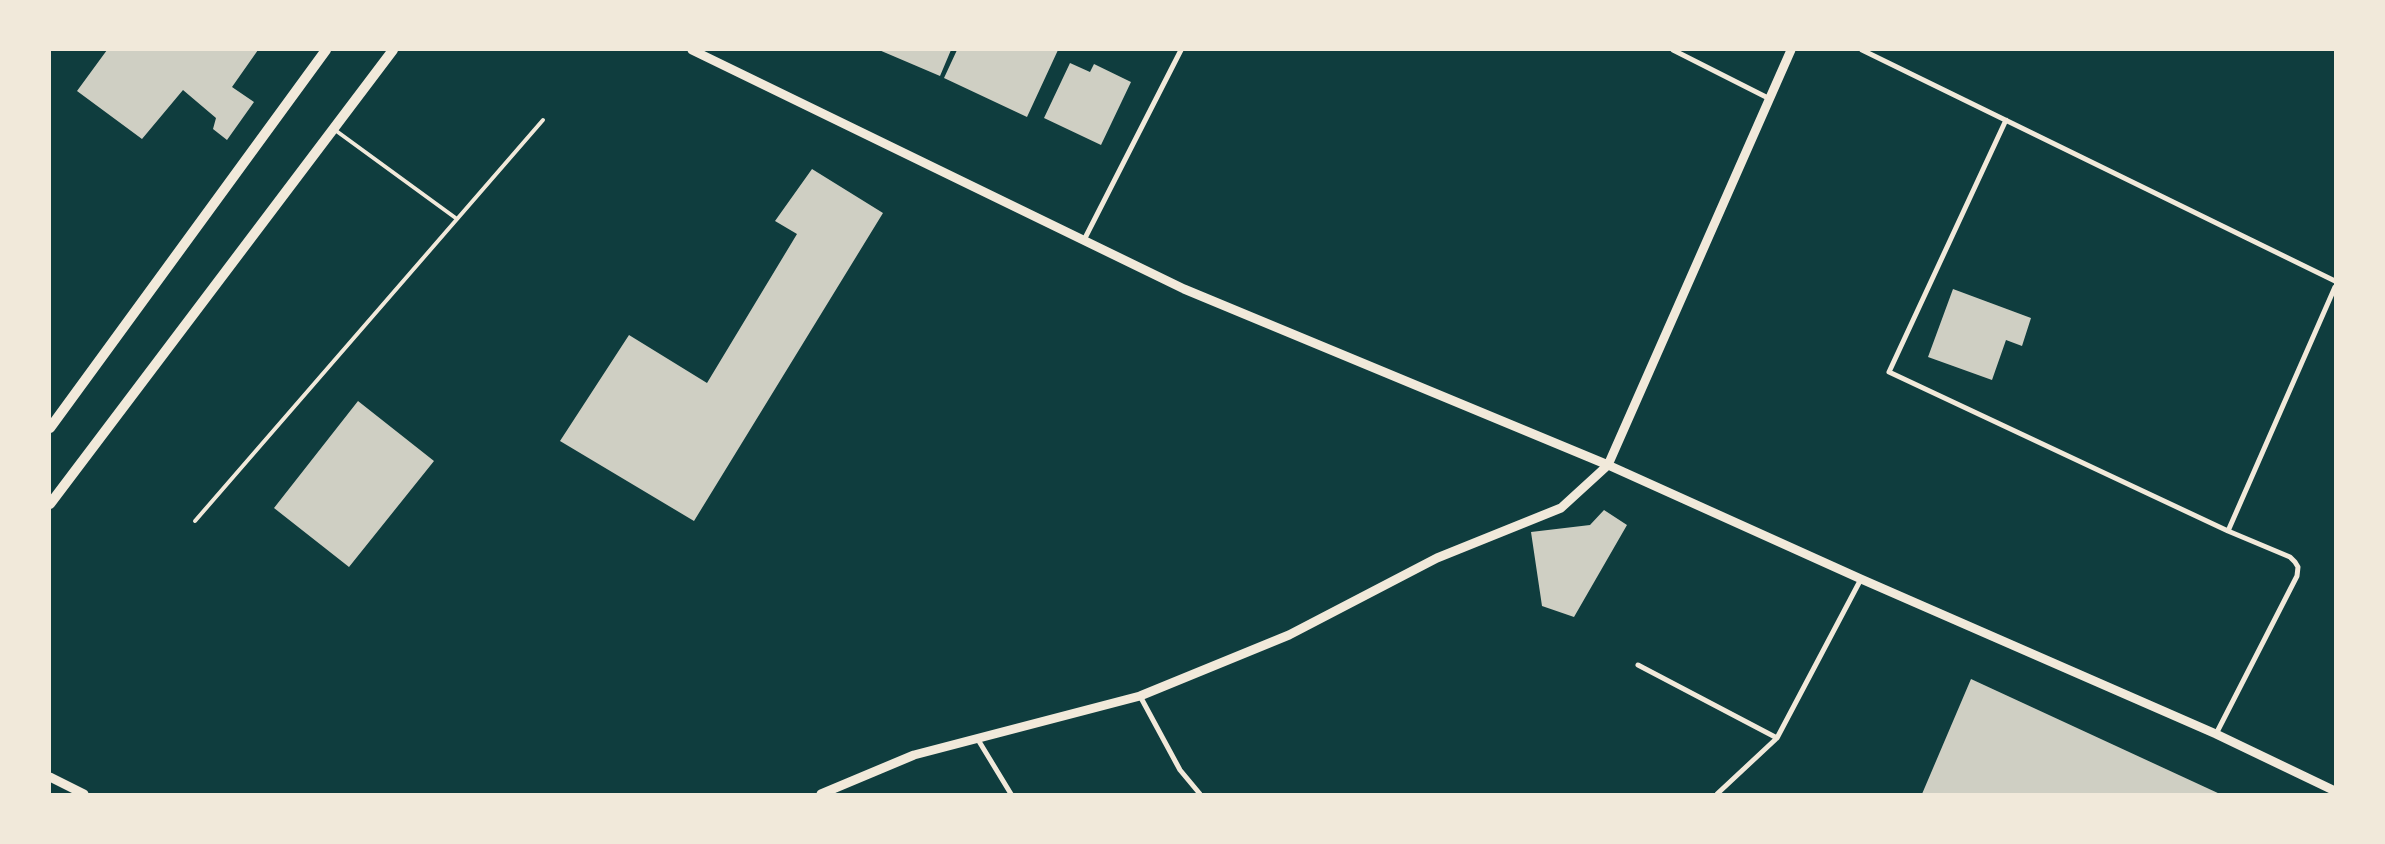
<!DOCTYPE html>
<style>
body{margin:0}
#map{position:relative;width:2385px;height:844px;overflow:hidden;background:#0f3d3e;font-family:"Exo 2",sans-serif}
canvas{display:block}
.frame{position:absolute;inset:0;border:51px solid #f1e9da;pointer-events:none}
</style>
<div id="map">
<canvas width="2385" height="844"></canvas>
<div class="frame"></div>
</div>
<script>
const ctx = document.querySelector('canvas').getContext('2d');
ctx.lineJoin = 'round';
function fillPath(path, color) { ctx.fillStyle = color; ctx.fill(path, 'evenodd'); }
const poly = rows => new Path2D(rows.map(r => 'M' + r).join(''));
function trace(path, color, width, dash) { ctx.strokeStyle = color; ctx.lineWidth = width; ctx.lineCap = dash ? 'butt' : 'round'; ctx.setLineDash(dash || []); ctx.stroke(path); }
fillPath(poly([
 [107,50,258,50,232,87,254,102,227,140,213,129,216,118,183,90,142,139,77,91],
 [879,50,951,50,940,76],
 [957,50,1058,50,1027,117,944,78],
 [1070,63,1090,72,1094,64,1131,82,1101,145,1044,118],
 [812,169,883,213,694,521,560,441,629,335,707,383,797,234,775,221],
 [1953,289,2031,318,2022,346,2006,340,1992,380,1928,357],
 [358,401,434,461,349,567,274,508],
 [1604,510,1627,525,1574,617,1542,606,1531,532,1590,525],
 [1971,679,2220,794,1922,794]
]), '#cfcfc3');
trace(poly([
 [335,130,457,219],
 [195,521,543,120]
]), '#f1e9da', 4);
trace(poly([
 [1673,50,1770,99],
 [1862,50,2335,281],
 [2006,120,1889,372,2228,531,2290,557,2295,562,2298,567,2297,576,2216,734],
 [1084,240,1181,50],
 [2228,531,2335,287],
 [1638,665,1777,738],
 [1140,696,1180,770,1200,794],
 [977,738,1011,794],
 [1717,794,1777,738,1861,579]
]), '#f1e9da', 5);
trace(poly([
 [692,50,1184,289,1608,465,1861,579,2216,734,2335,791],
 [50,777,84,794],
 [821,794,914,755,1140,696,1289,635,1437,558,1561,508,1608,465,1791,50]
]), '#f1e9da', 9);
trace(poly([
 [50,428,326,50],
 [50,504,393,50]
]), '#f1e9da', 10);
</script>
